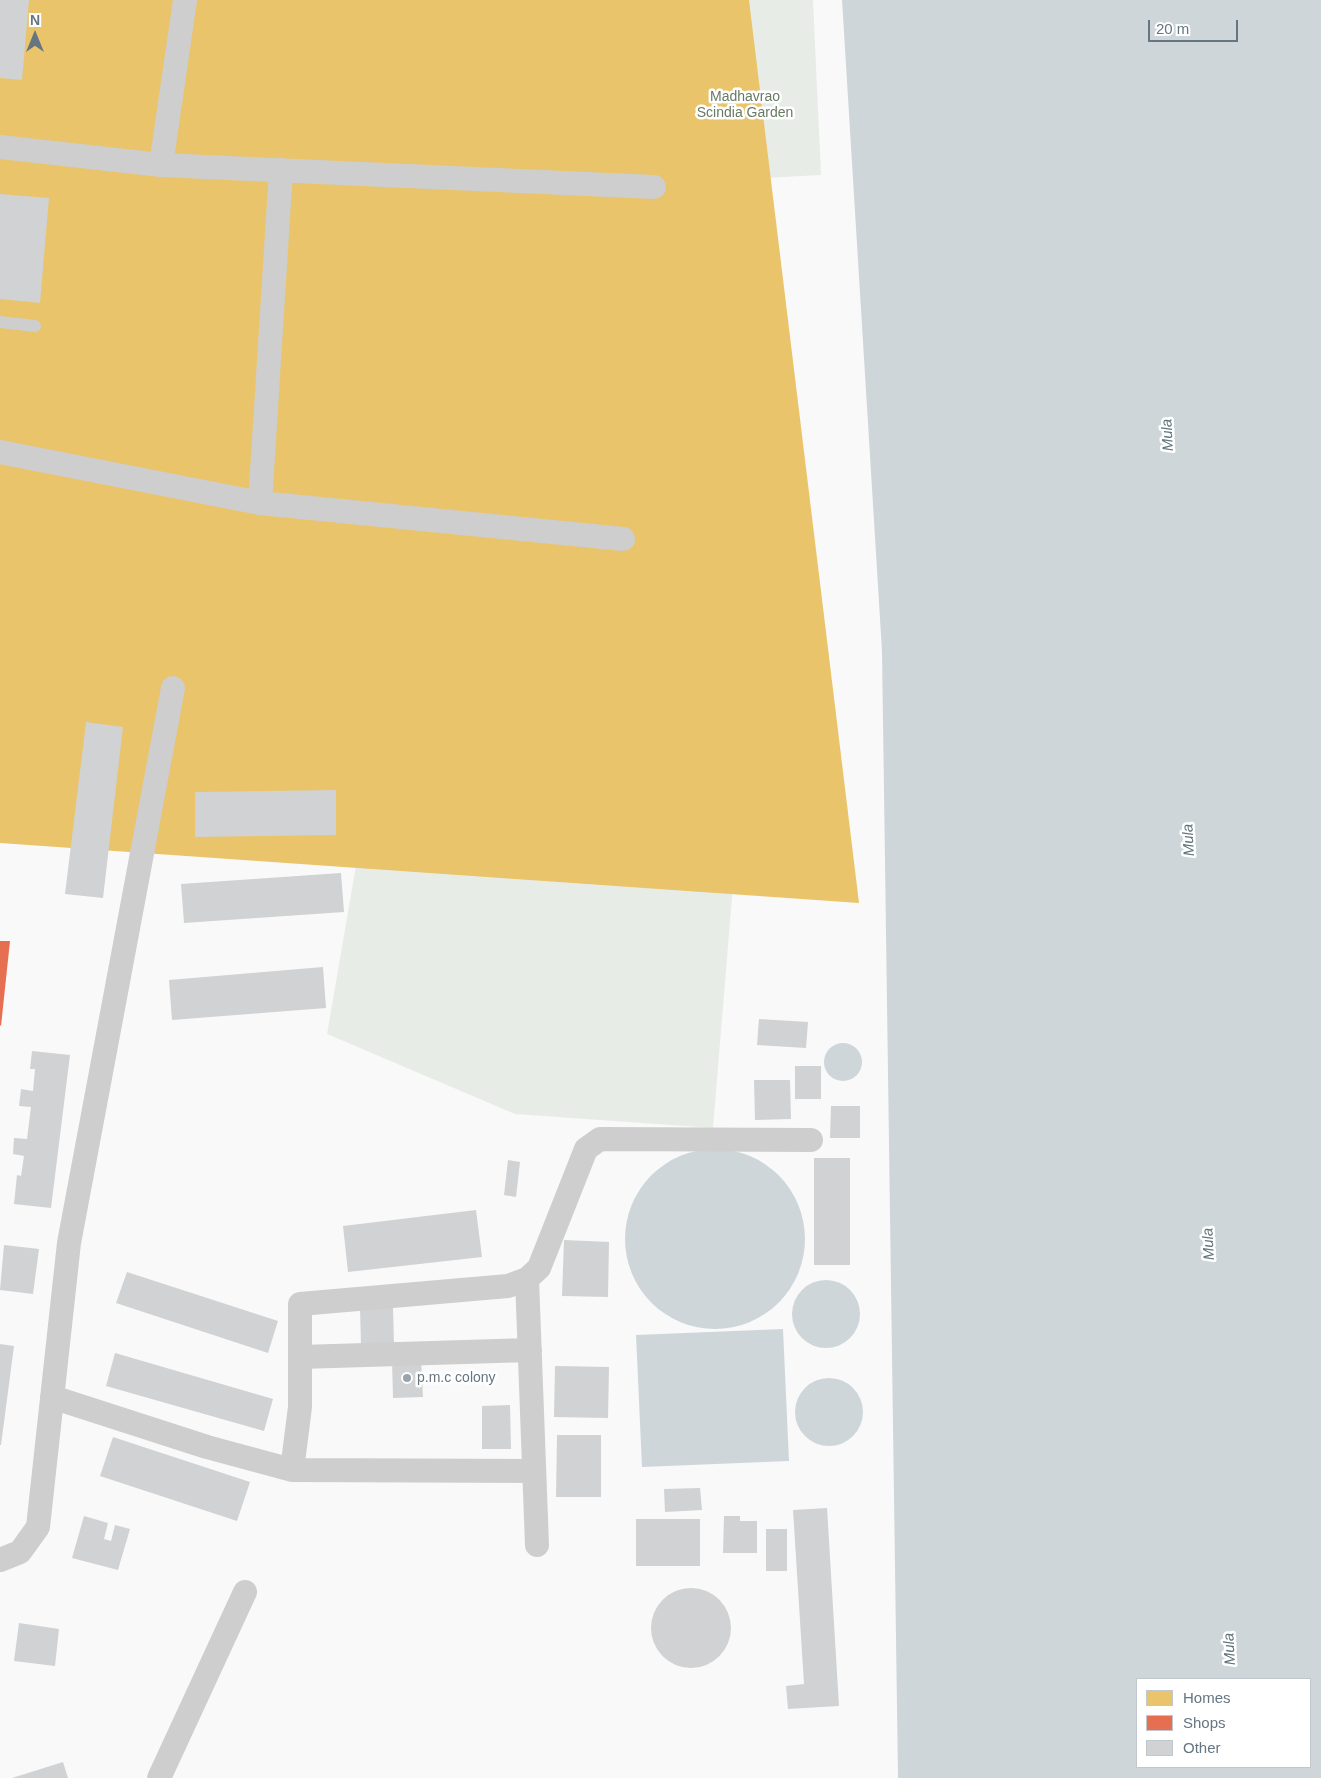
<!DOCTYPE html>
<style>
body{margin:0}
#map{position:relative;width:1321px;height:1778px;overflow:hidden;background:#f9f9f9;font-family:Helvetica,sans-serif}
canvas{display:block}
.legend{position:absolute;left:1136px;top:1678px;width:175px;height:90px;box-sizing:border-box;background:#fff;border:1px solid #c1c8cd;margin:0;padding:6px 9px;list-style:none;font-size:15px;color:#657582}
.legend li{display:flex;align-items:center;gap:10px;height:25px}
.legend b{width:25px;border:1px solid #c1c8cd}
.north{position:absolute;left:10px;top:10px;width:50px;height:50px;-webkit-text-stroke:4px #fff;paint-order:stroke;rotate:0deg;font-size:14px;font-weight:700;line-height:20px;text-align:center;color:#657582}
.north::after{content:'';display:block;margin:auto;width:18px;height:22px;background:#657582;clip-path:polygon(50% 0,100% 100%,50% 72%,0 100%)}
.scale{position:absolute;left:1148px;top:20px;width:90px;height:22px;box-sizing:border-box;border:2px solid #657582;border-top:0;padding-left:6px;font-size:15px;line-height:18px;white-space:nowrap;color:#657582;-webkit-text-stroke:4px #fff;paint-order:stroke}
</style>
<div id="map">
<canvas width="1321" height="1778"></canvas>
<ul class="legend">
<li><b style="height:14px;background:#e9c46a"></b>Homes</li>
<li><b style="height:14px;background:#e76f51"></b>Shops</li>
<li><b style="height:14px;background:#d0d2d3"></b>Other</li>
</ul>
<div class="north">N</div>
<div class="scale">20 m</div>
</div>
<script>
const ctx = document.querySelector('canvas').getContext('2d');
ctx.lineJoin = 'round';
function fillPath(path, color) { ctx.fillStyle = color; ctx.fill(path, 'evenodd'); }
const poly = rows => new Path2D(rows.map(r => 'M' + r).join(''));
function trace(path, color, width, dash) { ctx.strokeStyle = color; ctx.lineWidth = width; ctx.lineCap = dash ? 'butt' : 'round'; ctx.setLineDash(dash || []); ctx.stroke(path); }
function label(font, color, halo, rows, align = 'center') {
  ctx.font = font + ' Helvetica,sans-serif'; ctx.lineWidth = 5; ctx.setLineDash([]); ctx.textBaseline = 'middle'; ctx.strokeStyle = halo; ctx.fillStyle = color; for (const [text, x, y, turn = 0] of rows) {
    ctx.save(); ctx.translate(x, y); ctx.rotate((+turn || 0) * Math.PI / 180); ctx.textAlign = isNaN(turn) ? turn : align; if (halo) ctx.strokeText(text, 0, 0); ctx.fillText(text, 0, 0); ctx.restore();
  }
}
fillPath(poly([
 [672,0,813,0,821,175,673,183],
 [745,740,713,1128,515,1114,327,1034,368,796]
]), '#e8ece7');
fillPath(poly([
 [842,0,1321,0,1321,1778,898,1778,882,651],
 [1137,1679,1310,1679,1310,1767,1137,1767],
 '824 1062a19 19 0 1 1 38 0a19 19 0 1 1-38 0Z',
 '625 1239a90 90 0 1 1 180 0a90 90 0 1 1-180 0Z',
 '792 1314a34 34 0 1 1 68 0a34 34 0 1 1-68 0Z',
 [783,1329,789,1461,642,1467,636,1335],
 '795 1412a34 34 0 1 1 68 0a34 34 0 1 1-68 0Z'
]), '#ced6da');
fillPath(poly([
 [0,0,749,0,859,903,0,843]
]), '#e9c46a');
fillPath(poly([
 [0,941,10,941,1,1026,0,1025]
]), '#e76f51');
fillPath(poly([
 [0,0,29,0,22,80,0,78],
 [0,194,49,198,40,303,0,299],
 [86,722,123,727,103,898,65,894],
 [336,790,336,835,195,837,195,792],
 [341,873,344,912,184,923,181,884],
 [323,967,326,1008,172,1020,169,980],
 [759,1019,808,1022,806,1048,757,1045],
 [32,1051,70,1055,51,1208,14,1204,17,1175,21,1176,24,1156,13,1154,14,1138,27,1139,31,1107,19,1106,21,1089,33,1091,35,1069,30,1069],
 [795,1066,821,1066,821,1099,795,1099],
 [754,1080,790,1080,791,1119,755,1120],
 [831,1106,860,1106,860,1138,830,1138],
 [814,1158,850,1158,850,1265,814,1265],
 [508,1160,520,1162,516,1197,504,1195],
 [476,1210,482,1257,348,1272,343,1226],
 [564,1240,609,1242,608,1297,562,1296],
 [4,1245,39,1249,33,1294,0,1290],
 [127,1272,278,1321,268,1353,116,1303],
 [360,1307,393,1307,394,1345,361,1346],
 [0,1344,14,1346,1,1445,0,1445],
 [115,1353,273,1399,264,1431,106,1386],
 [421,1358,423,1397,393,1398,392,1359],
 [555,1366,609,1367,608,1418,554,1417],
 [510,1405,511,1449,482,1449,482,1406],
 [557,1435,601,1435,601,1497,556,1497],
 [113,1437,250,1482,237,1521,100,1476],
 [700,1488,702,1510,665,1512,664,1489],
 [827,1508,839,1706,788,1709,786,1686,804,1684,793,1510],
 [84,1516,108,1523,104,1539,111,1541,115,1525,130,1529,118,1570,72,1558],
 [724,1516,740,1516,740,1521,757,1521,757,1553,723,1553],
 [636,1519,700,1519,700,1566,636,1566],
 [766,1529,787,1529,787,1571,766,1571],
 '651 1628a40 40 0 1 1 80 0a40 40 0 1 1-80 0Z',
 [19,1623,59,1629,55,1666,14,1661],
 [63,1762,68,1778,12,1778]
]), '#d0d2d3');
trace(poly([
 [0,322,35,326]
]), '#cececf', 12);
trace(poly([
 [0,147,161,165,654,187],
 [161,165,185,0],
 [0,452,260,503,623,539],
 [260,503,281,170],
 [527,1279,537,1545],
 [300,1357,530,1350],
 [52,1397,207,1447,292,1470,300,1407,300,1304,508,1286,527,1279,539,1268,586,1149,600,1139,811,1140],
 [292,1470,534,1471],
 [0,1560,20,1552,38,1527,69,1243,173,688],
 [159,1778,245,1592]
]), '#cececf', 24);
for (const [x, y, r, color] of [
 [407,1378,5,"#99a3ac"]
]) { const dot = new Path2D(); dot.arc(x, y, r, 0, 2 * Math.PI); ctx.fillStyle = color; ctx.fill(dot); trace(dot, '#fff', 2); }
label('14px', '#687a64', '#fff', [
 ["Madhavrao",745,97],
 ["Scindia Garden",745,113]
]);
label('14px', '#657582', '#fff', [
 ["p.m.c colony",417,1378]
], 'left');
label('italic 15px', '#60747c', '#fff', [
 ["Mula",1168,435,-93],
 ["Mula",1189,840,-93],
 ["Mula",1209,1244,-93],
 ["Mula",1230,1649,-93]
]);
</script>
